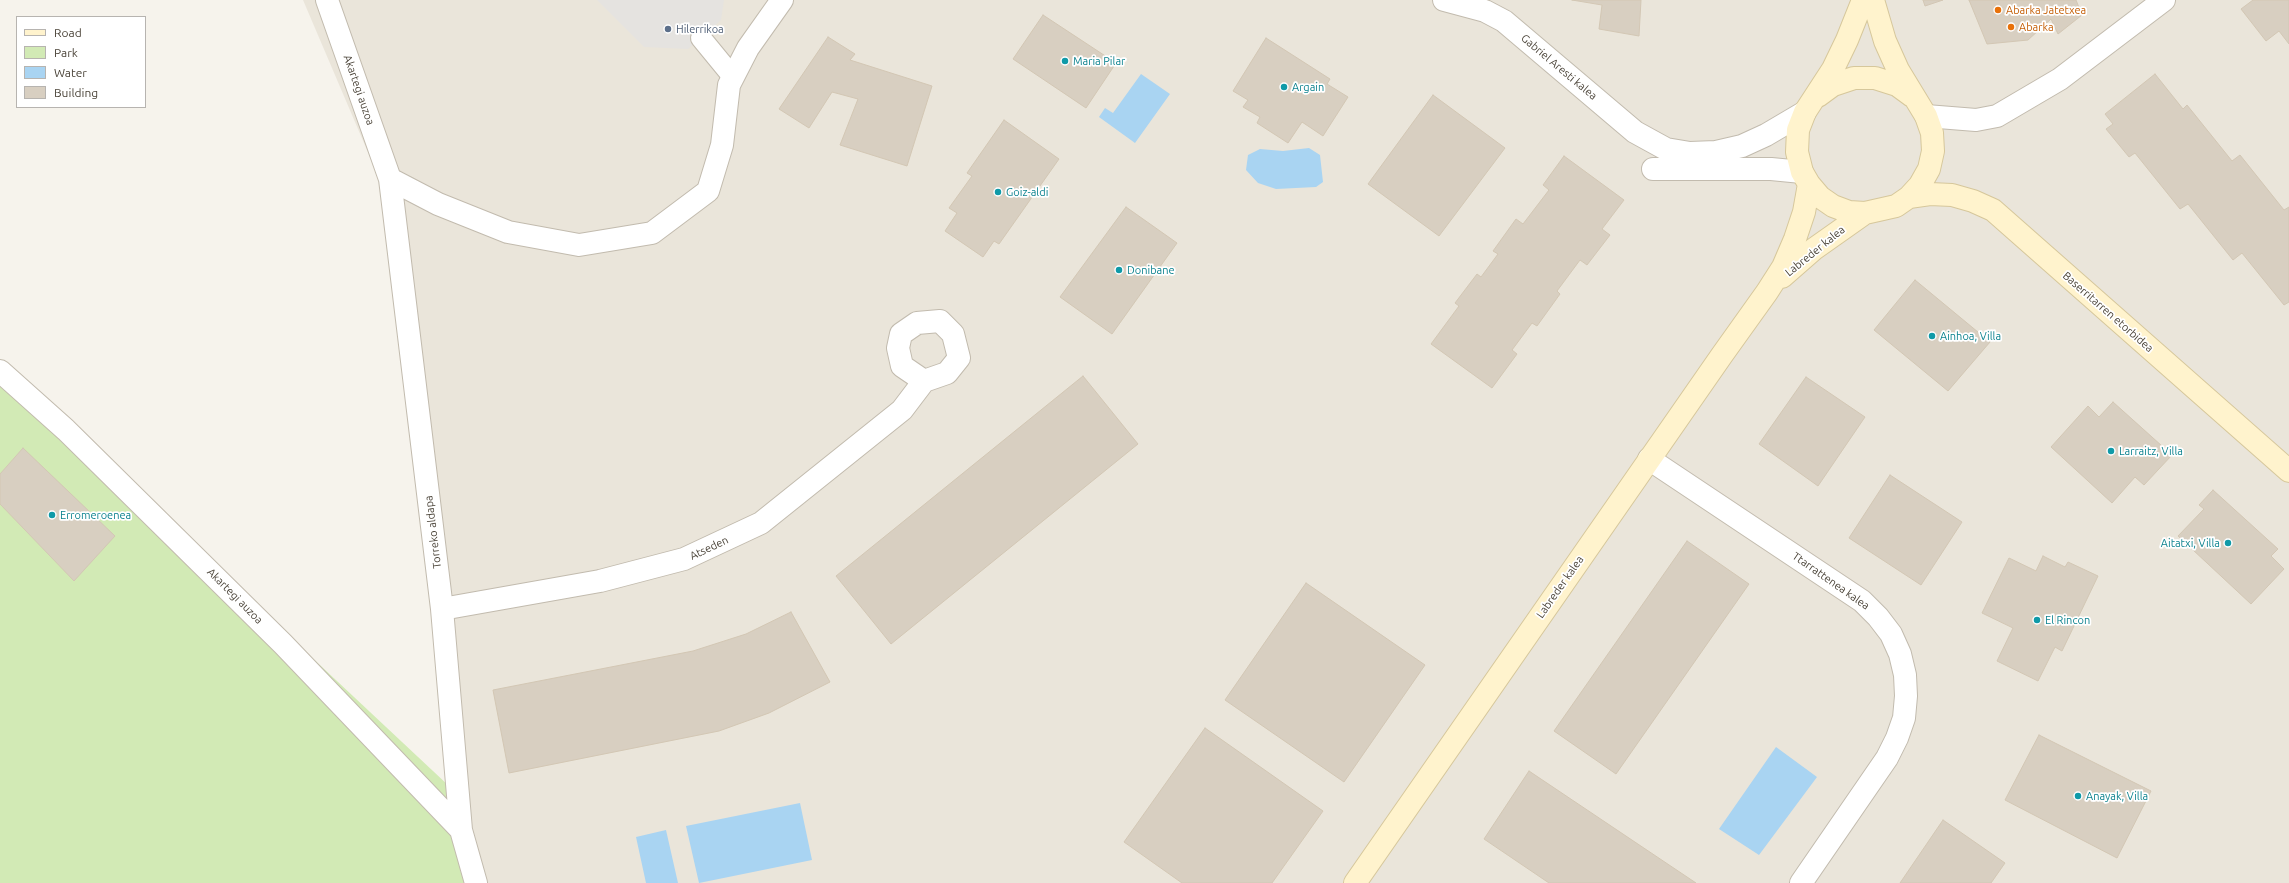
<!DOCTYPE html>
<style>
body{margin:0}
#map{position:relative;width:2289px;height:883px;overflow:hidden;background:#f6f3ec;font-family:Ubuntu,sans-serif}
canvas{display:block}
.legend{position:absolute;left:16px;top:16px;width:130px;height:92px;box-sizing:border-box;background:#fff;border:1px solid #b7b4b0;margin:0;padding:5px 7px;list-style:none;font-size:12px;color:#4b4439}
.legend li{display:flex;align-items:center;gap:8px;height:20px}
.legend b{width:20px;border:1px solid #b7b4b0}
</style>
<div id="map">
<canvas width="2289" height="883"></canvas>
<ul class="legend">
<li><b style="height:5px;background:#fff3cd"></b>Road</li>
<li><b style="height:11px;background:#d2eab5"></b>Park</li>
<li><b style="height:11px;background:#a9d4f2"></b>Water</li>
<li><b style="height:11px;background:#d8cfc1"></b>Building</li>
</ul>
</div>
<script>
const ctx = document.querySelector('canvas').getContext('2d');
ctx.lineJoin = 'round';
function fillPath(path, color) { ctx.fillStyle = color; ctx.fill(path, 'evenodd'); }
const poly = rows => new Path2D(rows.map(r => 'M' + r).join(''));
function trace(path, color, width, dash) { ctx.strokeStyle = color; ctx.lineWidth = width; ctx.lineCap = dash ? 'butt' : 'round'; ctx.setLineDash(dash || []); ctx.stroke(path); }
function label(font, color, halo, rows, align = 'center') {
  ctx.font = font + ' Ubuntu,sans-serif'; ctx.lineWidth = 3.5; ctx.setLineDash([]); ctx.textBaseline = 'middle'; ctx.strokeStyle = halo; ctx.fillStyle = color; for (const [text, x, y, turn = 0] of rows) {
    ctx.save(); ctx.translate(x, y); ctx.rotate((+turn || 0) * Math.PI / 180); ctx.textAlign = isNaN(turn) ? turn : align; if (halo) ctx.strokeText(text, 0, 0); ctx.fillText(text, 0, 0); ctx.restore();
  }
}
fillPath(poly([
 [303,0,2289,0,2289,883,479,883,465,801,407,244]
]), '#eae5da');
fillPath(poly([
 [0,384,37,400,465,801,479,883,0,883]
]), '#d2eab5');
fillPath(poly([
 [597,0,724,0,721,20,688,49,644,47]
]), '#e5e3e0');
fillPath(poly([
 [1141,74,1170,94,1135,143,1099,117,1105,108,1113,113],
 [1309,148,1320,155,1323,182,1316,187,1276,189,1258,183,1246,170,1248,155,1260,149,1283,151],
 [1776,747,1817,777,1759,855,1719,829],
 [800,803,812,860,699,883,686,826],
 [666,830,678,883,646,883,636,837]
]), '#a9d4f2');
const building = poly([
 [1572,0,1641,0,1639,36,1599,29,1602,5,1572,0],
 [1923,0,1943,0,1925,6,1923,0],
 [1969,0,2076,0,2082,15,2058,34,2051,19,2028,40,1987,44,1969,0],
 [2253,0,2289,0,2289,44,2279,31,2266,41,2241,9,2253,0],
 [1043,15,1116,63,1086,108,1013,59,1043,15],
 [828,37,855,54,850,60,932,86,907,166,840,145,858,99,832,92,809,128,779,109,828,37],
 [1266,38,1330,79,1327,84,1348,97,1323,136,1302,122,1288,143,1257,123,1260,117,1243,107,1248,100,1233,91,1266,38],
 [2155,74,2183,109,2187,105,2232,161,2240,155,2284,210,2289,207,2289,302,2284,305,2242,253,2233,260,2188,204,2180,209,2135,153,2129,157,2106,129,2113,124,2105,114,2155,74],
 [1433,95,1505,148,1439,236,1368,184,1433,95],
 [1004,120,1059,159,999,244,994,241,983,257,945,231,957,213,949,208,972,176,967,173,1004,120],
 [1564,156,1624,200,1602,229,1610,235,1587,265,1580,260,1557,291,1560,294,1537,326,1532,323,1512,350,1517,354,1492,388,1431,344,1459,306,1455,303,1477,274,1481,277,1498,254,1493,251,1516,219,1523,224,1549,190,1543,185,1564,156],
 [1126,207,1177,243,1112,334,1060,297,1126,207],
 [1915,280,1990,342,1948,391,1874,330,1915,280],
 [1083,376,1138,444,891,644,836,576,1083,376],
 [1806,377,1865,417,1818,486,1759,444,1806,377],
 [2113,402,2172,455,2144,485,2135,477,2112,503,2051,447,2088,406,2099,417,2113,402],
 [23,448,115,536,74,581,0,504,0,474,23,448],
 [1890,475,1962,522,1921,585,1849,538,1890,475],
 [2213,490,2278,549,2271,556,2284,569,2251,604,2178,536,2204,509,2199,505,2213,490],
 [1687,541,1749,584,1616,774,1554,731,1687,541],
 [2043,556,2065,567,2068,562,2098,576,2062,651,2055,647,2038,681,1997,661,2013,628,1982,613,2009,558,2036,571,2043,556],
 [1306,583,1425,665,1344,782,1225,700,1306,583],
 [791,612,830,682,769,713,719,731,509,773,493,690,693,651,746,634,791,612],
 [1205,728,1323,811,1272,883,1182,883,1124,842,1205,728],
 [2039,735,2151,791,2117,858,2005,800,2039,735],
 [1529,771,1696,883,1549,883,1484,839,1529,771],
 [1943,820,2005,863,1991,883,1900,883,1943,820]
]);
fillPath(building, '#d8cfc1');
trace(building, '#d3c7b4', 1);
const lane = poly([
 [701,38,733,77]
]);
const street = poly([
 [327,0,390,179,442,609,461,830,476,883],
 [1444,0,1485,11,1504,21,1635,132,1666,149,1690,153,1716,152,1742,146,1766,135,1805,112],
 [1926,116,1976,120,1997,116,2060,79,2164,0],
 [1653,169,1771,169,1802,172],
 [390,179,438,204,508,232,579,245,652,233,708,191,722,145,729,85,748,48,782,0],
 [0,371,66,430,283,644,461,830],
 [1649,459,1862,601,1878,617,1891,634,1900,654,1905,675,1906,696,1904,718,1897,738,1887,758,1801,883],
 [442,609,600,581,684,559,761,523,902,410,924,381,947,373,959,358,953,334,940,321,917,323,901,334,898,348,902,366,924,381]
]);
const secondary = poly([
 [1863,0,1847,40,1833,69,1805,112,1798,130,1797,152,1802,172,1809,184,1820,197,1833,206,1849,212,1865,213,1896,206,1909,197,1920,185,1929,169,1933,151,1932,133,1926,116,1898,70,1885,41,1873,0],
 [1818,96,1833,85,1854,78,1875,78,1897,85,1912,96],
 [1909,197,1930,194,1952,195,1973,201,1993,210,2289,471],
 [1782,277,1814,249,1865,213],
 [1355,883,1722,355,1767,292,1783,267,1795,239,1804,212,1809,184]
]);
trace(lane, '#c2bbae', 22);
trace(street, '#c2bbae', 24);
trace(secondary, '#d6c79b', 24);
trace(lane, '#fff', 20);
trace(street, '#fff', 22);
trace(secondary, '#fff3cd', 22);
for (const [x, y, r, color] of [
 [1998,10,4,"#e8710a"],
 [2011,27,4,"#e8710a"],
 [668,29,4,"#5c6f8a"],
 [1065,61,4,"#0f9aa8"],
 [1284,87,4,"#0f9aa8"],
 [998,192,4,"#0f9aa8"],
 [1119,270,4,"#0f9aa8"],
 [1932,336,4,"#0f9aa8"],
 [2111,451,4,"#0f9aa8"],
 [52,515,4,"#0f9aa8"],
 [2228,543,4,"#0f9aa8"],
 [2037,620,4,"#0f9aa8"],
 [2078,796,4,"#0f9aa8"]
]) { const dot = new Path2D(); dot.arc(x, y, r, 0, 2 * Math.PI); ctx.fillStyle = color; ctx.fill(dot); trace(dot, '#fff', 1.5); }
label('11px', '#c56008', '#fff', [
 ["Abarka Jatetxea",2006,10],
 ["Abarka",2019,27]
], 'left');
label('11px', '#4e5e75', '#fff', [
 ["Hilerrikoa",676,29]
], 'left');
label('11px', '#0d838f', '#fff', [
 ["Maria Pilar",1073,61],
 ["Argain",1292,87],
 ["Goiz-aldi",1006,192],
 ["Donibane",1127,270],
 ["Ainhoa, Villa",1940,336],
 ["Larraitz, Villa",2119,451],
 ["Erromeroenea",60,515],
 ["Aitatxi, Villa",2220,543,"right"],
 ["El Rincon",2045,620],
 ["Anayak, Villa",2086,796]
], 'left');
label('11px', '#4b4439', '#fff', [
 ["Gabriel Aresti kalea",1559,67,40],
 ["Akartegi auzoa",359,90,71],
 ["Labreder kalea",1815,251,-39],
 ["Baserritarren etorbidea",2108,312,41],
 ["Torreko aldapa",433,532,-97],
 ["Atseden",709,548,-25],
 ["Ttarrattenea kalea",1831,581,35],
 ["Labreder kalea",1560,587,-55],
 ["Akartegi auzoa",235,596,45]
]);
</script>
